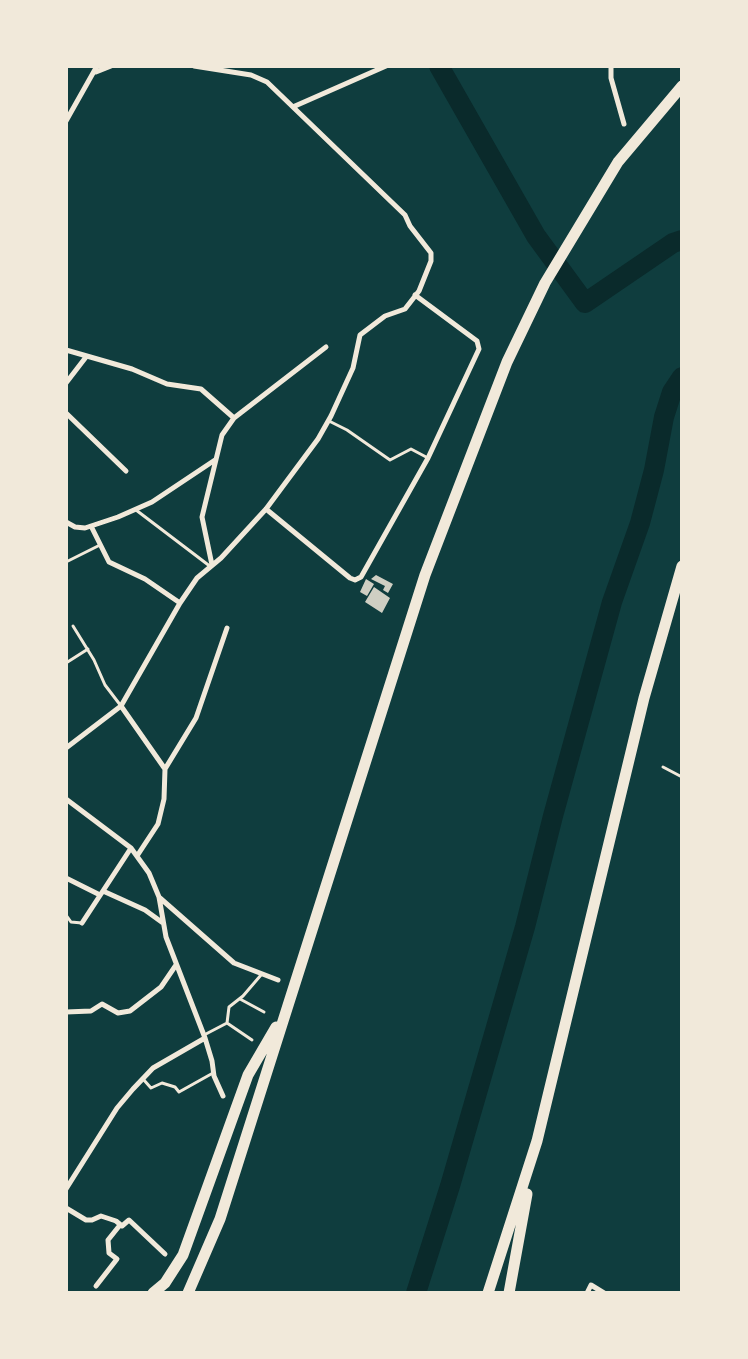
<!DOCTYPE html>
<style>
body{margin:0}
#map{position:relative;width:748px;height:1359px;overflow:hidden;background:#0f3d3e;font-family:"Exo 2",sans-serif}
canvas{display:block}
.frame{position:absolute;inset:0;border:68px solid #f1e9da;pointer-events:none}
</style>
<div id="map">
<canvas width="748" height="1359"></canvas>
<div class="frame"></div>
</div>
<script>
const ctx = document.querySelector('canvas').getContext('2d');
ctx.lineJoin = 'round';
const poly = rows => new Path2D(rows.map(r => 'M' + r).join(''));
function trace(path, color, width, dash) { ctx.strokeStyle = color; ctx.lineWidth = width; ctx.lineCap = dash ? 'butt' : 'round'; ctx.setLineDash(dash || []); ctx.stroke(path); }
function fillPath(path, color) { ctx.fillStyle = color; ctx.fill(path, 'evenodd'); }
trace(poly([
 [439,66,536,236,585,303,673,243,682,240],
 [416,1293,450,1186,525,927,553,816,612,602,640,523,654,470,664,417,672,392,682,377]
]), '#0a2a2b', 20);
fillPath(poly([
 [376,575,393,584,388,593,383,590,385,586,371,579],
 [366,579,374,584,367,596,360,592],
 [374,587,390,598,382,613,365,602]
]), '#cfcfc3');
trace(poly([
 [329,421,347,430,390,460,411,449,428,458],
 [136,510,211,567],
 [66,562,100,545],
 [73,626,94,660,105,685,121,706],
 [66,663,88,649],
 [663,767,682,777],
 [66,915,71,922,82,923],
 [240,999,264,1012],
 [227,1023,252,1040],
 [204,1035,227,1023,229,1007,243,996,261,975],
 [143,1079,151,1088,162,1083,175,1087,179,1092,213,1073]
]), '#f1e9da', 3);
trace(poly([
 [611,66,611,78,624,124],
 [96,72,111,66],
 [295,106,386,66],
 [66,121,97,66],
 [66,350,132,369,167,384,201,389,234,418,222,435,202,517,212,565],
 [66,383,86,357],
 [66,413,126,471],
 [234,418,326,347],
 [266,509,350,578,355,580,361,577,428,458,479,349,477,341,415,295],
 [66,522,75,527,85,528,118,517,152,502,215,460],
 [91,526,109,562,145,579,180,603],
 [121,706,165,769,164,799,158,824,137,856],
 [66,748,121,706,180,603,197,578,221,558,266,509,318,439,331,416,353,368,360,335,385,316,405,309,419,291,431,261,431,253,410,226,405,215,267,82,251,75,194,66],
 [165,769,196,718,227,628],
 [66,799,131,848,149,873,159,897,166,937,205,1038,212,1061,214,1076,223,1096],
 [66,878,100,895],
 [103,891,145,910,163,923],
 [160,898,234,963,278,980],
 [82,923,131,848],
 [66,1012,91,1011,102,1004,118,1013,130,1011,161,987,176,965],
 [66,1189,117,1108,133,1089,153,1068,205,1038],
 [66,1208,86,1220,92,1220,101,1216,116,1221,122,1226,129,1220,165,1254],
 [96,1286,117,1259,109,1253,108,1240,120,1225],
 [587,1293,591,1285,604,1293]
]), '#f1e9da', 5);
trace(poly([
 [153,1293,165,1283,183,1255,248,1075,276,1027],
 [188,1293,220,1219,425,575,507,362,545,283,618,162,682,86],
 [488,1293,537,1141,644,698,682,566],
 [509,1293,527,1194]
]), '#f1e9da', 11);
</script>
